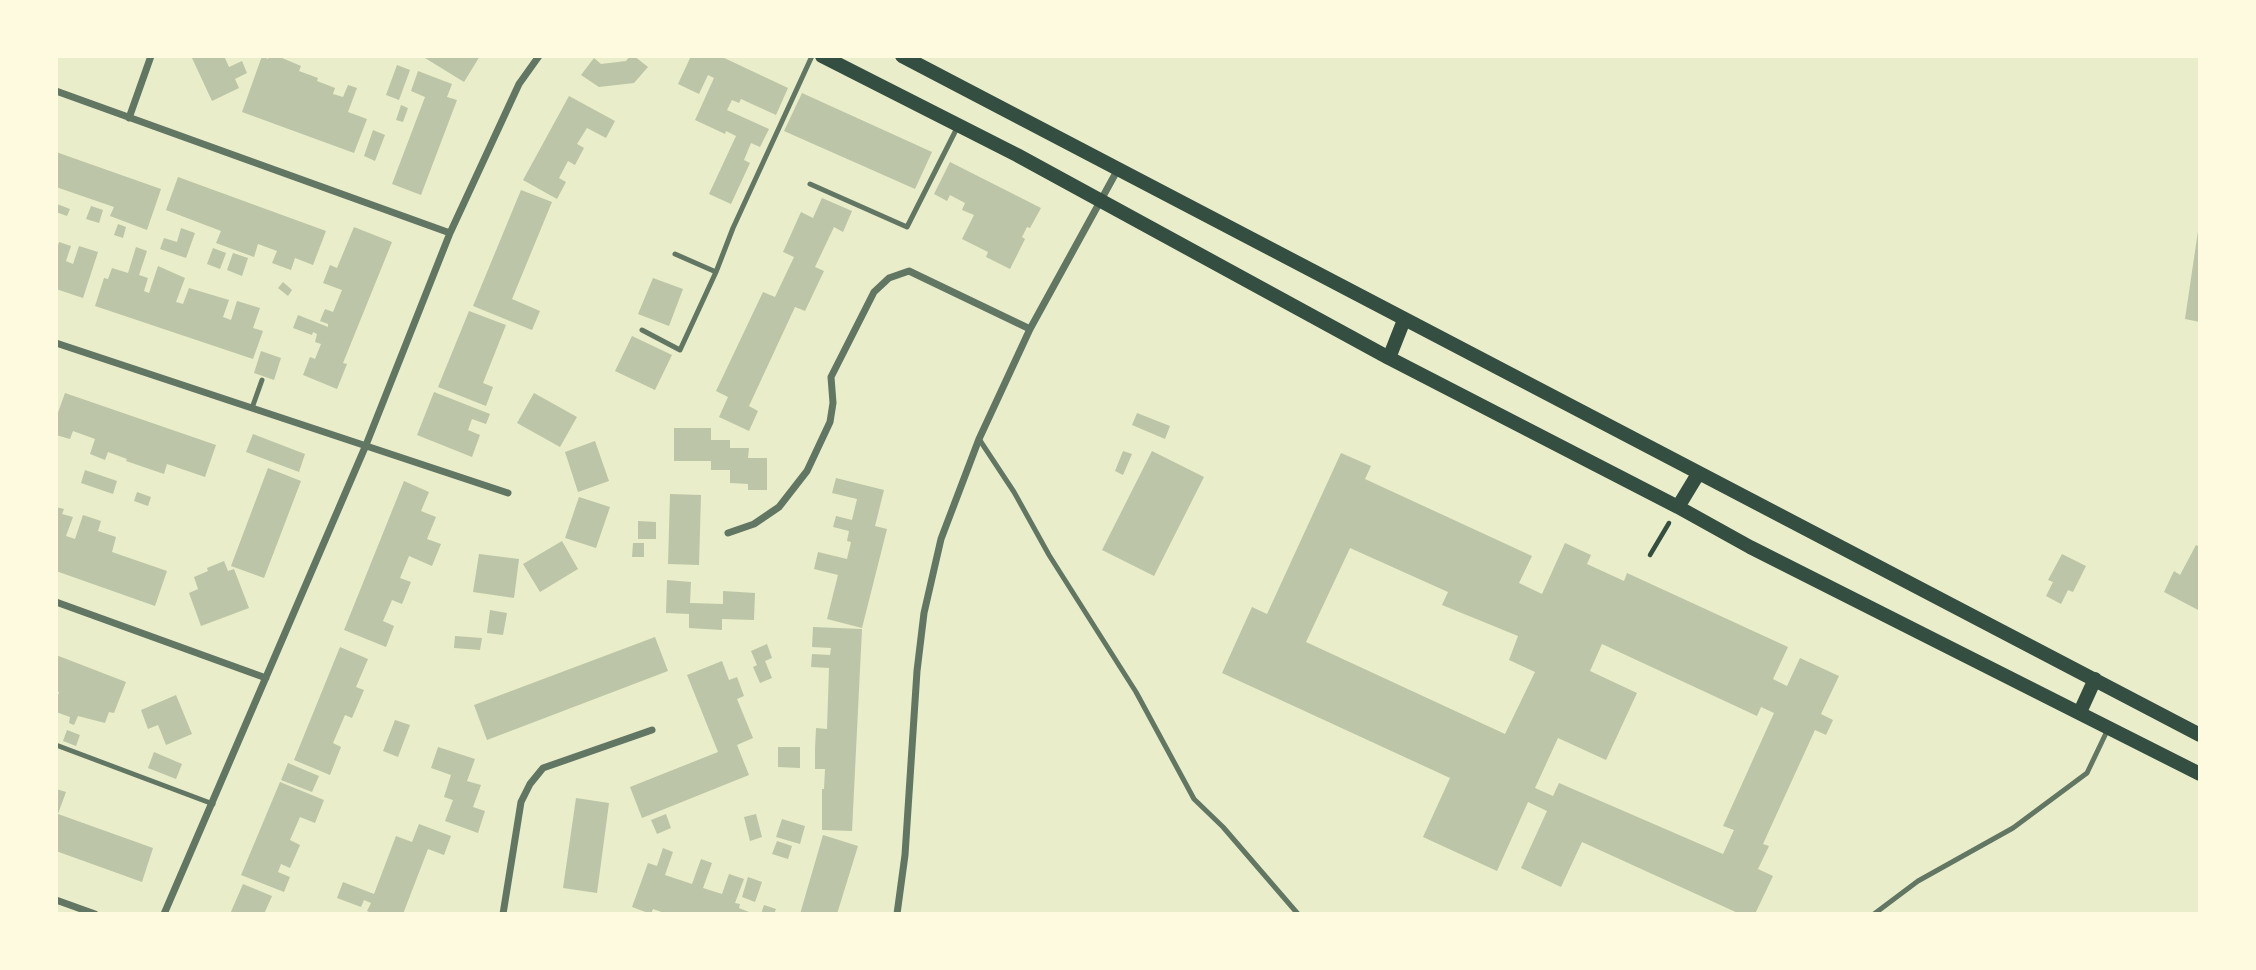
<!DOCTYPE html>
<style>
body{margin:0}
#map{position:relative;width:2256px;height:970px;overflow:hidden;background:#e9edc9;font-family:Helvetica,sans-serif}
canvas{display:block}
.frame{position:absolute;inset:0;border:58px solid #fefae0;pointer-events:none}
</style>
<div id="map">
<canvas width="2256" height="970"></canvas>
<div class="frame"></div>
</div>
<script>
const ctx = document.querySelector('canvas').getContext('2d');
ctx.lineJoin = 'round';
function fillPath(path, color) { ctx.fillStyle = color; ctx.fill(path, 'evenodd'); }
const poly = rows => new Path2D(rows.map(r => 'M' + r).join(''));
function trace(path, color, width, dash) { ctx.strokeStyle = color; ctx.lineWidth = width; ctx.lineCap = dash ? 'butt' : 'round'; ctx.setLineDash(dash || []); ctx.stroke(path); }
fillPath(poly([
 [196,56,224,56,229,67,242,61,247,73,235,79,239,88,212,101,192,58],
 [262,56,268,59,269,56,283,56,282,58,301,66,299,71,318,78,317,81,335,88,333,94,343,97,348,85,357,88,348,112,367,119,354,153,242,112],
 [427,56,480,56,464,82,425,58],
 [630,56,634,56,648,67,634,83,599,87,581,75,594,58,601,64,626,61],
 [691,56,720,56,788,88,776,115,741,99,739,103,732,100,727,110,769,129,760,147,751,143,744,160,750,163,731,204,709,194,736,136,726,131,725,134,695,120,714,78,708,75,699,94,678,84],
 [397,65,410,70,399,100,386,95],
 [418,71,452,84,447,97,457,100,421,195,392,184,425,97,411,91],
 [802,93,932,152,915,189,784,131],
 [569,96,615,121,606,138,587,128,577,144,584,148,575,165,568,161,559,178,566,182,557,199,523,180],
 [401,105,408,108,403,122,396,120],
 [373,130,385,135,375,161,364,156],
 [56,152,161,189,147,230,110,216,114,207,56,187],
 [950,162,1041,208,1030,228,1027,227,1022,237,1025,239,1010,269,986,257,988,252,962,239,974,215,962,210,965,203,950,195,947,201,934,194],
 [178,177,326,231,313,265,295,258,291,270,272,263,277,251,258,244,254,257,216,243,221,231,166,210],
 [521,190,552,202,512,299,540,311,532,330,473,306],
 [822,198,852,211,843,232,834,227,815,267,824,271,805,311,795,307,749,406,758,411,749,431,719,417,728,397,716,391,763,292,775,297,794,257,783,252,801,212,813,218],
 [57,204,70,209,67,216,56,212],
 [91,206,103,210,99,223,86,219],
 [118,224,126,227,123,238,114,235],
 [354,227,392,242,343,363,347,364,337,389,303,375,310,357,315,359,321,344,315,342,317,334,313,332,312,335,293,328,298,315,328,327,328,324,320,321,325,309,333,312,342,290,323,283,330,265,337,268],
 [181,228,195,233,186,258,160,249,164,238,177,242],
 [2198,231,2200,231,2200,322,2185,319],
 [59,242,71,246,66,261,73,264,79,246,98,252,83,298,56,289,56,252],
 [136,247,147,251,139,275,148,278,144,291,149,293,158,266,185,278,176,302,183,304,189,288,229,300,223,317,231,320,237,301,260,308,253,328,263,331,253,359,95,306,104,278,108,279,112,268,128,273],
 [213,248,226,253,220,269,207,264],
 [233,253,248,258,242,276,227,270],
 [653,278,683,289,669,326,638,314],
 [283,282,292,290,288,296,278,288],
 [469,311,506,325,483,383,493,387,486,406,438,387],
 [632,336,672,355,655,390,615,371],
 [261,351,281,358,274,380,254,373],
 [434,392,490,414,486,424,472,419,468,430,480,435,472,457,417,435],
 [65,393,216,445,205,477,167,464,164,474,126,461,127,459,108,452,105,460,90,454,95,439,73,431,70,439,56,435,56,418],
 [534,393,577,417,560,447,517,423],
 [1137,413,1170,426,1165,439,1132,425],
 [674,428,711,428,711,440,730,440,730,448,749,448,748,458,767,458,767,490,748,490,748,484,730,483,730,470,711,470,711,461,674,461],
 [253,434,305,454,299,472,246,452],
 [595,441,609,481,578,492,565,452],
 [1123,451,1132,454,1123,475,1115,471],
 [1152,451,1204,477,1154,576,1102,550],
 [1341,453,1371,466,1365,479,1532,556,1519,583,1542,594,1565,543,1591,555,1587,564,1624,581,1627,573,1788,647,1773,679,1787,686,1800,658,1839,676,1821,714,1833,720,1826,735,1815,730,1763,844,1769,846,1758,869,1773,876,1755,914,1740,914,1582,842,1561,887,1521,868,1547,811,1528,802,1497,871,1423,837,1450,778,1222,673,1252,607,1267,614],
 [1350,548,1448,592,1442,605,1518,636,1509,660,1535,672,1505,734,1306,642],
 [1602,644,1757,716,1761,707,1774,713,1723,826,1734,830,1723,854,1559,783,1553,796,1535,788,1558,738,1606,760,1637,693,1590,671],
 [268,468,301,481,264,578,231,566],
 [85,470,117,481,113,494,81,483],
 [836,478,884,490,875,526,887,529,862,628,827,619,838,575,814,569,818,552,847,559,851,542,847,541,849,531,833,527,836,516,852,520,857,499,832,493],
 [404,481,429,492,421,511,436,517,427,539,441,544,432,566,409,556,400,578,411,582,402,604,392,600,383,621,394,626,386,647,344,630],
 [137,492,151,497,148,506,134,501],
 [670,494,701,495,699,565,668,564],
 [579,497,610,507,596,548,565,538],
 [56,507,64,509,62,514,73,517,66,536,75,539,83,515,101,521,98,531,116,537,112,552,167,571,155,606,56,571],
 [638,521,656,522,656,539,638,539],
 [562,541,578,569,540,592,523,564],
 [633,543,644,543,644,557,632,557],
 [2196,545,2200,547,2200,611,2164,592,2174,571,2180,575],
 [479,554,519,559,514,598,473,592],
 [2062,554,2086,566,2073,592,2068,590,2061,604,2046,596,2053,582,2048,580],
 [224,561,228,571,234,569,249,608,201,626,189,593,198,589,194,577,208,571,207,568],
 [667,580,691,582,690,603,723,604,723,591,755,593,754,620,722,619,722,630,689,628,689,614,666,613],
 [490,610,507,613,503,635,487,633],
 [813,627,862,629,852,831,822,830,822,789,824,789,825,769,815,769,815,749,816,728,827,729,829,668,811,667,812,654,830,655,831,648,812,647],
 [455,636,482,638,480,650,454,648],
 [655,637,668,671,487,740,474,705],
 [767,644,772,658,765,661,772,678,760,683,753,667,757,665,751,651],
 [340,647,368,659,356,687,364,690,352,718,345,715,333,743,341,747,330,775,294,760],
 [56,655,126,682,114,713,109,712,105,723,78,716,74,725,69,723,70,717,56,712,56,701,59,692,56,691],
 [722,661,729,680,737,677,744,696,737,699,753,738,737,745,749,775,642,818,630,787,718,752,687,675],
 [176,695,192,734,166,745,158,725,148,729,141,710],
 [395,720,410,725,398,757,383,751],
 [67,730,80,735,76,746,63,741],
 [438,747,475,759,467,781,481,785,473,807,485,811,478,833,445,821,453,800,444,797,451,775,431,768],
 [778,747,800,747,800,768,778,767],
 [154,752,182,764,176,779,148,768],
 [288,763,319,776,312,792,281,780],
 [280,782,324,800,315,823,300,817,290,840,300,845,290,868,281,864,278,872,290,877,284,892,241,875],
 [56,789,66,792,58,814,153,848,142,882,56,851],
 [576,798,609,803,597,893,563,888],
 [666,814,671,828,657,834,651,820],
 [756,814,762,837,750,841,744,817],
 [782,819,805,826,800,844,776,837],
 [419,824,451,836,444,855,428,849,403,914,374,914,367,911,371,903,364,900,361,907,337,898,343,882,374,894,396,836,412,842],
 [823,835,858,846,837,914,800,914],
 [777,841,792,846,788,859,772,854],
 [663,848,673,852,665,875,692,884,701,859,712,863,703,888,722,894,729,874,744,879,735,903,740,904,739,908,754,914,667,914,653,909,651,914,632,907,648,863,657,866],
 [748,877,762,882,755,902,742,897],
 [243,884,272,896,264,914,230,914],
 [764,905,776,909,774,914,761,914]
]), '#bcc5a7');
trace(poly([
 [1650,555,1669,523]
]), '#344e41', 4.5);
trace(poly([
 [810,184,907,227,958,126],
 [675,254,716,272,733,228,812,56],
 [642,330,680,350,716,272],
 [252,408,262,380],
 [979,439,1014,492,1049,555,1136,692,1194,799,1223,827,1298,914],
 [56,745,213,804],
 [1874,914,1918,881,2013,828,2087,773,2108,729]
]), '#617663', 5);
trace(poly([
 [56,91,450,233],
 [129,118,151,56],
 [56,343,508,493],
 [728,533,754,524,779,507,807,471,830,422,833,403,831,377,874,292,889,278,909,271,1030,329],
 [56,602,266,678],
 [56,900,95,914],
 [164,914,366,445,450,233,519,84,539,56],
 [503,914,521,802,530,784,543,768,652,730],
 [897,914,905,855,917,671,924,613,941,539,979,439,1030,329,1118,169]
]), '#617663', 7);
trace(poly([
 [822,56,1017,155,1389,358,1678,507,1750,547,2200,774],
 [902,56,2200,735],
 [1389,358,1404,320],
 [1678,507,1698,474],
 [2080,712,2095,679]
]), '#344e41', 14);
</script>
